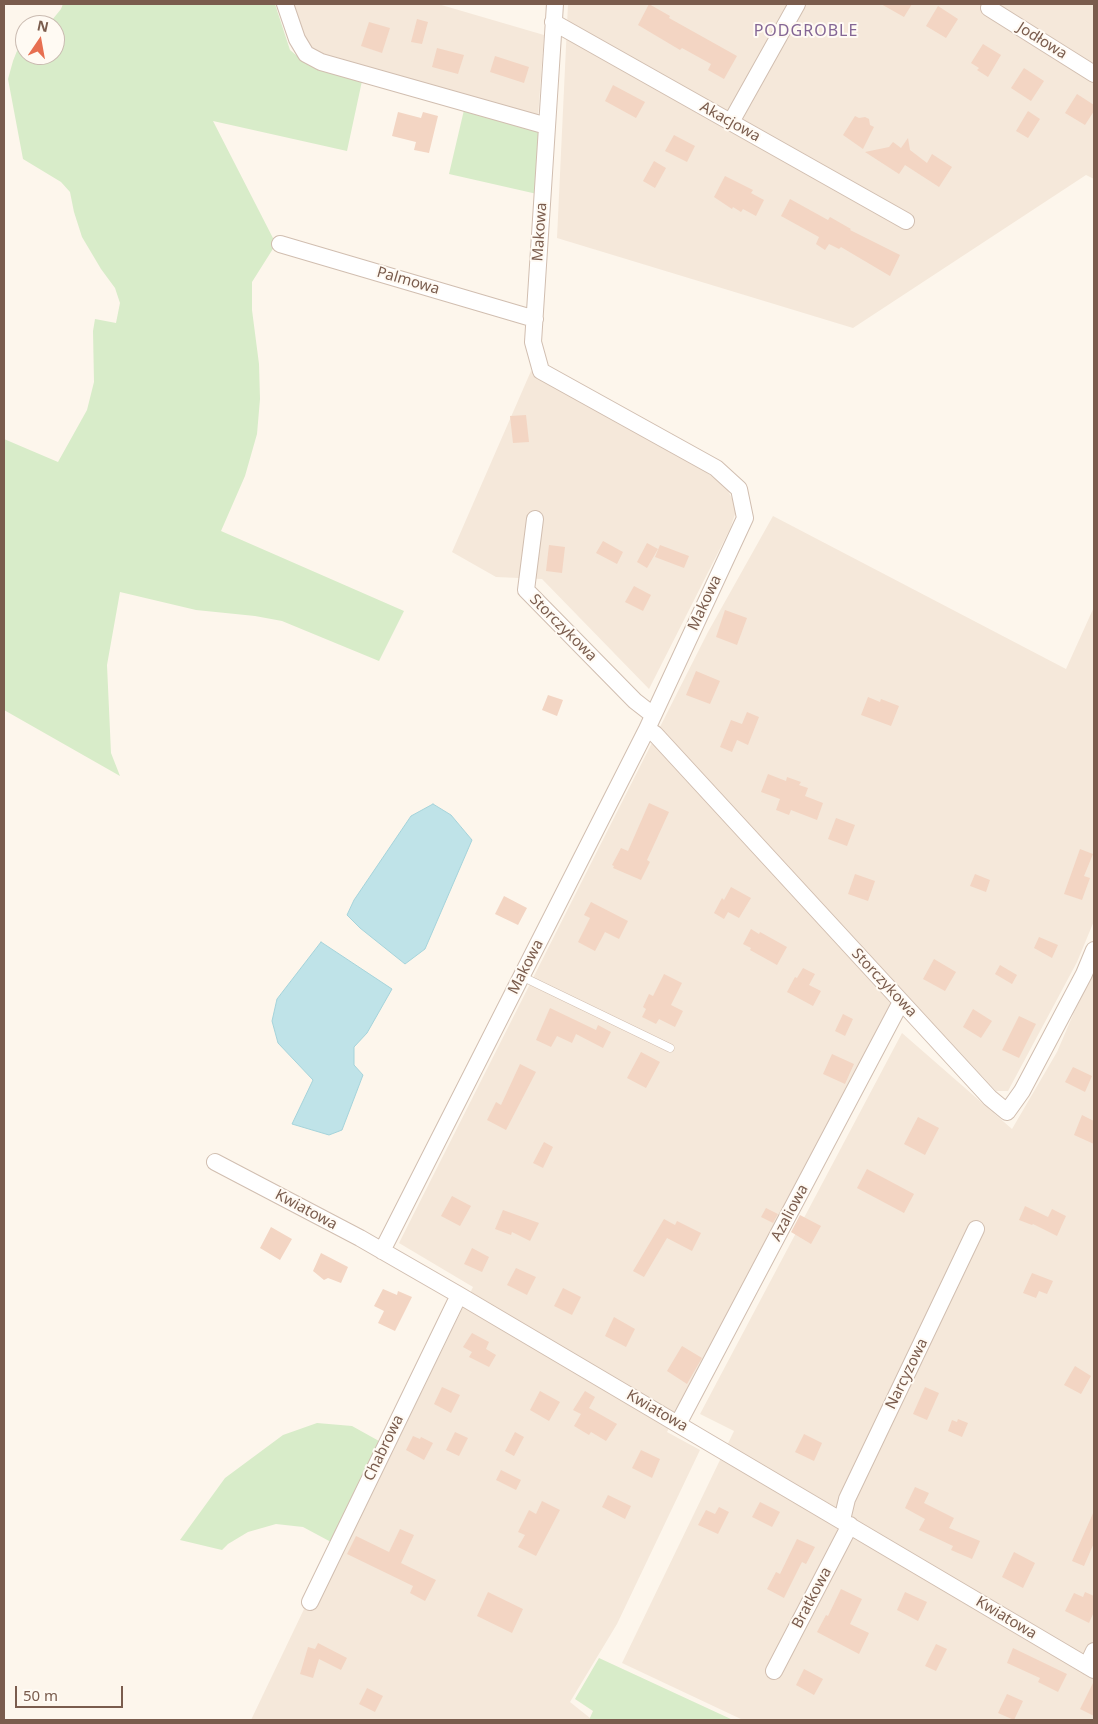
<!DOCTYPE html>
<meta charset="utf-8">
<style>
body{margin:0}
#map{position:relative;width:1098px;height:1724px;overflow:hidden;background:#fdf6ec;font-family:"Noto Sans",sans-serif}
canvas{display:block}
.frame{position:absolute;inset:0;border:5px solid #7a5c4d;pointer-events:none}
.north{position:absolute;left:15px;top:15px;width:50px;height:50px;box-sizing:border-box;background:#fffaf3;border:1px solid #cabbb1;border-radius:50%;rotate:12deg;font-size:14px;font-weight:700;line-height:20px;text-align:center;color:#7a5c4d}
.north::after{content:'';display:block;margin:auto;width:18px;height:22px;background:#e76f51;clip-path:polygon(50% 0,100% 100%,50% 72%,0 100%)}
.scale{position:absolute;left:15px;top:1686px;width:108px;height:22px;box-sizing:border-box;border:2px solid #7a5c4d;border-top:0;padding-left:6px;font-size:15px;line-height:18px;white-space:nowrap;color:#7a5c4d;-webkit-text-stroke:4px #fffaf3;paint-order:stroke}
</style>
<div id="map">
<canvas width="1098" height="1724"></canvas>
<div class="frame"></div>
<div class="north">N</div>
<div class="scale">50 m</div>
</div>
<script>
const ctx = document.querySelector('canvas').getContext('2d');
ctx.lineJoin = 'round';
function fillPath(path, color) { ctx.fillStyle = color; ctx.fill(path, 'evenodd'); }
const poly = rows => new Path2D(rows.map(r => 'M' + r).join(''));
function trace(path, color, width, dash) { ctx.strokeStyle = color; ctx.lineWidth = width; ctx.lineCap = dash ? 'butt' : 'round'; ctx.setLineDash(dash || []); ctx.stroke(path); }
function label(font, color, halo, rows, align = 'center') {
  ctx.font = font + ' "Noto Sans",sans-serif'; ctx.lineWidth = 4; ctx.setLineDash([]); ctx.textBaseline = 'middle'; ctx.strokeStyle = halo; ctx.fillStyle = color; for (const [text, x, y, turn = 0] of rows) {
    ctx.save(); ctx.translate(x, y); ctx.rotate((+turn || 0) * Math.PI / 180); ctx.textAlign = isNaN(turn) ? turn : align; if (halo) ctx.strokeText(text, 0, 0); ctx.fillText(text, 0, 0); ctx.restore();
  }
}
fillPath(poly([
 [293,4,438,4,544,35,538,117,321,54,305,42],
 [568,4,1094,4,1094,179,1086,175,853,328,557,238],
 [531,371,704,470,727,489,737,508,730,529,649,689,542,579,496,577,452,552],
 [773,516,1066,669,1094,607,1094,921,1077,962,1008,1091,996,1091,900,988,667,1432,700,1450,617,1624,570,1702,590,1718,589,1720,251,1720,305,1607,316,1608,473,1287,399,1243,708,632],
 [1094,966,1094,1720,743,1720,622,1663,734,1431,700,1414,902,1033,1012,1129,1057,1052]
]), '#f5e8da');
fillPath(poly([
 [63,4,275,4,290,50,308,65,362,81,347,151,213,121,276,244,252,282,252,310,259,364,260,399,257,434,245,476,221,531,404,611,379,661,282,621,255,616,196,610,120,592,107,665,111,753,120,776,4,710,4,439,58,462,87,410,94,382,93,331,95,319,116,323,120,303,115,288,101,269,82,237,74,212,70,192,61,182,23,159,8,79,13,61,19,46,25,43,25,55,55,55,55,25,48,25,61,9],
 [464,110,540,132,537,194,449,174],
 [317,1423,352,1426,379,1441,331,1542,303,1527,276,1524,248,1532,228,1544,222,1550,180,1540,225,1478,283,1435],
 [599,1658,733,1720,589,1720,593,1711,575,1699]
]), '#d8ecc9');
const water = poly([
 [433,804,451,815,472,840,425,949,405,964,360,928,347,915,354,900,411,816,433,804],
 [321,942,392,989,367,1033,354,1047,354,1065,363,1075,342,1130,329,1135,292,1124,313,1080,278,1043,272,1021,277,999,321,942]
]);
fillPath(water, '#bfe3e8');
trace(water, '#a5d3da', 1);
fillPath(poly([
 [649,4,670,16,669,18,737,56,724,79,708,70,711,64,682,48,680,50,638,25],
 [881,4,912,4,904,17],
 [938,6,958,19,946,38,926,26],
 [417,19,428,22,422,44,411,42],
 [369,22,390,28,382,53,361,46],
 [983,44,1001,55,988,77,977,70,979,68,971,63],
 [437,48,464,55,458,74,432,67],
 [495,56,529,67,524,83,490,72],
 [1024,68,1044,81,1031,101,1011,88],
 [613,85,645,102,636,118,605,101],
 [1077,94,1094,105,1094,111,1085,125,1065,113],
 [1028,111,1040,119,1028,138,1016,131],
 [398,112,421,118,423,112,438,116,429,153,414,150,416,142,392,136],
 [855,116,859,118,865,117,869,119,870,125,874,127,863,149,843,135],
 [674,135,695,146,687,162,665,151],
 [908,138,910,150,927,163,932,154,952,167,939,187,905,165,899,174,865,152,889,147,893,142,901,148],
 [654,161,666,168,655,188,643,181],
 [725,176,753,190,751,193,764,200,756,216,743,209,741,212,733,207,732,209,714,197],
 [790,199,828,220,830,217,851,229,850,230,900,255,890,276,841,247,839,249,829,244,825,250,816,244,819,237,781,216],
 [526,415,529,442,513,443,510,416],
 [603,541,623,552,617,564,596,553],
 [647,543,658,549,647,568,637,562],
 [549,545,565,547,562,573,546,571],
 [660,545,689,556,684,568,655,557],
 [634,586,651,595,643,611,625,602],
 [725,610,747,618,737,645,716,637],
 [696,671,720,681,710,704,686,695],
 [548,695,563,700,557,716,542,710],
 [868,697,880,702,881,699,899,706,891,726,861,715],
 [747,712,759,717,748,745,737,740,732,752,720,747,731,720,742,724],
 [768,774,786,781,787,777,801,782,799,785,808,788,805,796,823,803,817,820,791,810,789,815,776,810,780,799,761,792],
 [649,803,669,812,647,860,650,862,641,880,613,868,614,866,612,865,621,848,628,851],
 [836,818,855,825,847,846,828,839],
 [1080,849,1093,854,1084,876,1090,878,1082,900,1064,894],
 [855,874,875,881,868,901,848,894],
 [975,874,990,880,986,892,970,886],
 [731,887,751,898,739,918,728,912,724,919,714,913,722,898,724,900],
 [504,896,527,908,518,925,495,914],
 [591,902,628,921,619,939,605,932,595,951,578,942,590,918,584,915],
 [751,929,759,934,760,932,787,947,777,965,750,950,751,948,743,944],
 [1039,937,1058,945,1052,958,1034,948],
 [934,959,956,972,945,991,923,979],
 [1000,965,1017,975,1012,984,995,974],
 [803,968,815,974,809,985,821,991,813,1006,787,992,795,977,797,978],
 [664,974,682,983,671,1005,683,1011,675,1027,659,1019,656,1024,642,1017,646,1009,643,1007,649,994,653,996],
 [550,1008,596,1030,598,1025,611,1032,603,1048,576,1034,572,1043,557,1036,551,1047,536,1040],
 [973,1009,992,1021,981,1038,963,1027],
 [843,1014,853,1019,845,1036,835,1031],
 [1019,1016,1036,1024,1019,1058,1002,1050],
 [641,1052,660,1062,646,1088,627,1078],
 [832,1054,854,1064,845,1084,823,1074],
 [520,1064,536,1072,506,1130,487,1120,496,1102,501,1105],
 [1073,1067,1092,1076,1085,1092,1065,1082],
 [1082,1115,1094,1121,1094,1144,1074,1135],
 [918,1117,939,1128,925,1155,904,1144],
 [544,1142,553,1147,543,1168,533,1163],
 [867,1169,914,1194,904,1213,857,1188],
 [452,1196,471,1206,460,1226,441,1216],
 [1025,1206,1048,1217,1052,1209,1066,1216,1057,1236,1033,1224,1032,1225,1019,1220],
 [766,1208,778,1214,773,1223,761,1217],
 [503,1210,539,1223,530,1241,512,1232,511,1235,495,1229],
 [800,1215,821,1226,811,1244,791,1232],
 [664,1219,675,1225,677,1221,701,1233,692,1251,667,1238,644,1277,633,1271],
 [271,1227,292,1239,280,1260,260,1248],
 [472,1248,489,1257,482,1272,464,1264],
 [321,1253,348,1267,341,1283,328,1278,324,1280,313,1271],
 [516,1268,536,1277,527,1295,507,1285],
 [1032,1273,1053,1281,1047,1294,1039,1291,1036,1298,1023,1293],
 [563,1288,581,1297,572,1315,554,1306],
 [383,1289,397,1295,398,1291,412,1297,395,1331,378,1323,384,1311,374,1306],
 [614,1317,635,1329,626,1347,605,1336],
 [472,1333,489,1342,486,1349,496,1355,489,1367,469,1357,472,1352,463,1347],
 [682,1346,702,1358,687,1384,667,1371],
 [1075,1366,1091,1376,1081,1394,1064,1385],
 [442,1387,460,1395,451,1413,434,1404],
 [925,1387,939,1393,927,1420,913,1414],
 [540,1391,560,1402,549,1421,530,1410],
 [585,1391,595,1397,589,1408,617,1424,606,1441,591,1432,589,1435,574,1426,581,1414,573,1410],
 [958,1419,968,1423,962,1437,948,1431,952,1420,957,1422],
 [455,1432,468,1438,459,1456,446,1450],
 [515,1432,524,1437,514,1456,505,1451],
 [804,1434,822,1443,814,1461,795,1452],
 [413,1436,420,1439,421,1437,433,1443,424,1460,406,1450],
 [641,1450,660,1459,652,1478,632,1468],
 [501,1470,521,1480,516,1490,496,1480],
 [915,1487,929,1493,924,1503,954,1518,949,1528,980,1541,972,1559,951,1550,953,1546,919,1530,925,1519,905,1508],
 [608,1495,631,1506,625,1519,602,1507],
 [542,1501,560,1510,536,1556,518,1547,525,1535,518,1532,529,1510,536,1514],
 [760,1502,780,1512,772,1527,752,1517],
 [719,1507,729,1512,718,1534,698,1525,706,1510,715,1514],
 [1094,1511,1094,1543,1084,1566,1072,1561],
 [400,1529,414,1535,401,1563,436,1580,425,1601,410,1593,413,1586,347,1554,356,1536,389,1552],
 [797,1539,815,1547,806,1564,802,1562,784,1598,767,1589,776,1572,780,1574],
 [1014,1552,1035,1563,1023,1588,1002,1577],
 [841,1589,862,1599,850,1624,869,1633,859,1654,817,1632,826,1615,828,1616],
 [488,1592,523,1609,512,1633,477,1616],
 [905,1592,927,1602,918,1621,897,1610],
 [1085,1592,1094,1596,1094,1612,1089,1623,1065,1611,1074,1593,1083,1597],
 [318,1643,347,1658,341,1670,319,1659,313,1678,300,1674,308,1647,315,1649],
 [936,1644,947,1649,936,1671,925,1666],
 [1013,1648,1067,1674,1058,1692,1038,1682,1040,1678,1007,1663],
 [804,1669,823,1679,814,1695,796,1685],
 [1094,1681,1094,1716,1080,1709],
 [367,1688,383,1696,375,1712,359,1704],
 [1007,1694,1023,1701,1014,1720,998,1713]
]), '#f3d5c3');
const service = poly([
 [521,976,670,1048]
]);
const minor = poly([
 [285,4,297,39,306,54,321,62,547,126],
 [989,8,1094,74],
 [553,22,906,221],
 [731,122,797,4],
 [280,244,535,319],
 [535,519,526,590,635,701,653,715],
 [647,729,655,734,990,1098,1007,1112,1022,1091,1084,974,1094,950],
 [215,1162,360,1238,459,1295,1094,1670],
 [382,1251,647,729,745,518,739,489,716,468,541,371,533,342,555,4],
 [678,1424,901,1002],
 [842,1520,847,1499,976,1229],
 [310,1602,459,1295],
 [1087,1666,1094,1651],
 [774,1671,850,1525]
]);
trace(service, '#d1beb0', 9);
trace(minor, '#d1beb0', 18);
trace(service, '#fff', 8);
trace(minor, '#fff', 16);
label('15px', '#7a5c4d', '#fffaf3', [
 ["Jodłowa",1042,41,32],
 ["Akacjowa",730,122,29],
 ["Makowa",540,232,-86],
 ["Palmowa",408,281,16],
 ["Makowa",705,603,-65],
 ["Storczykowa",563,628,45],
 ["Makowa",526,967,-63],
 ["Storczykowa",884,983,47],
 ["Kwiatowa",306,1210,28],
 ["Azaliowa",790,1213,-62],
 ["Narcyzowa",907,1374,-64],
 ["Kwiatowa",657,1411,30],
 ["Chabrowa",384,1448,-64],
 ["Bratkowa",812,1598,-62],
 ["Kwiatowa",1006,1618,31]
]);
ctx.letterSpacing = '1px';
label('16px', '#846695', '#fffaf3', [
 ["PODGROBLE",806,31]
]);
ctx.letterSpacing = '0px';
</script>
